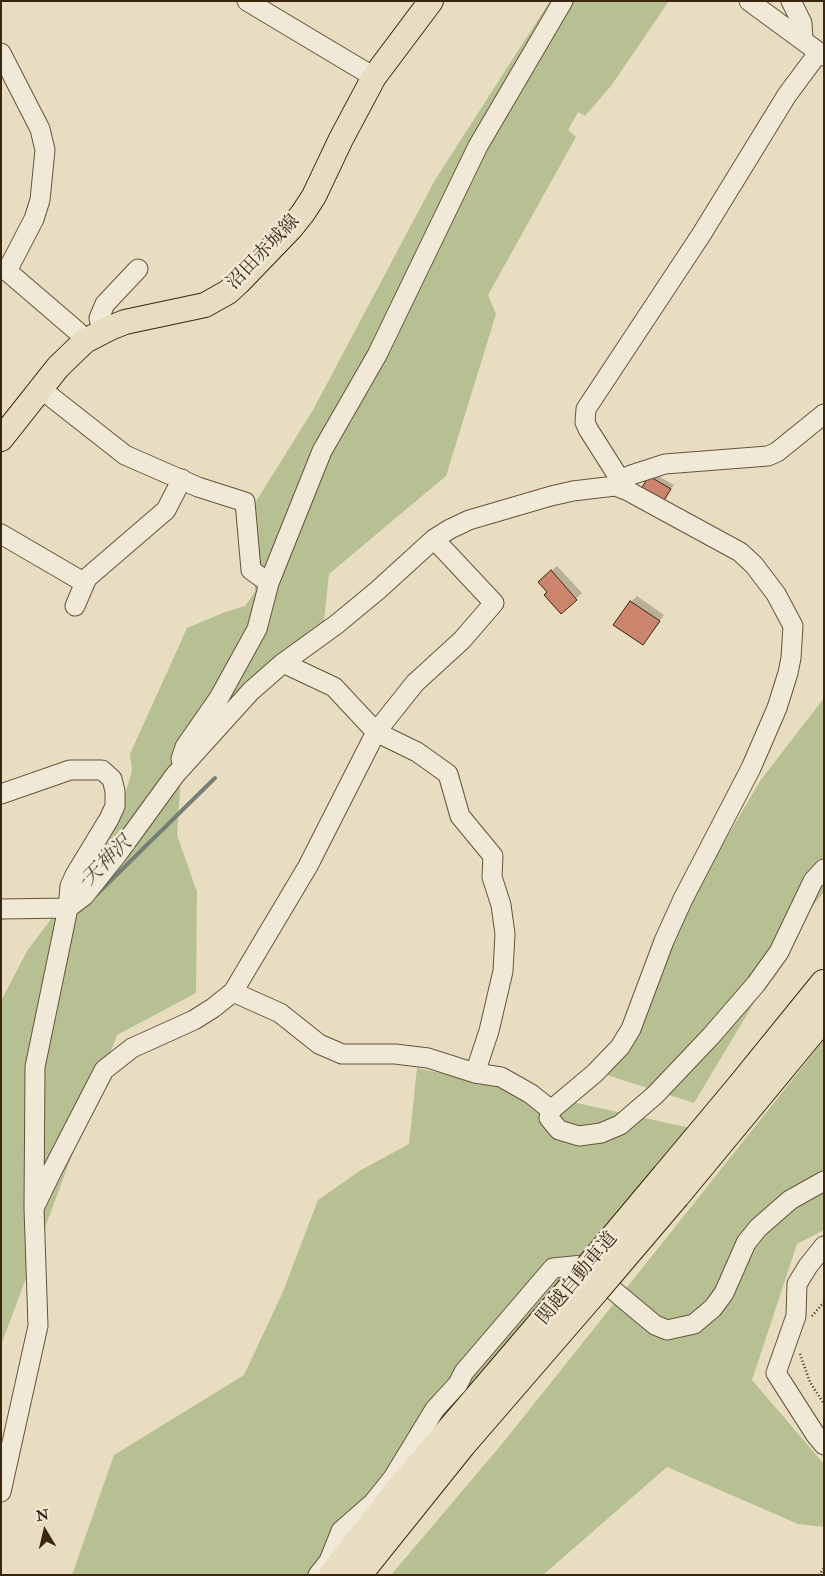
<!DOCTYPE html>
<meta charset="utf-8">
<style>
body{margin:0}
#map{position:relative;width:825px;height:1576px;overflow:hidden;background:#e8ddc1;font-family:"IM FELL Double Pica",serif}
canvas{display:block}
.frame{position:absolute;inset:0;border:2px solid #3a270d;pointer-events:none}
.north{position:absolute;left:20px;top:1506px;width:50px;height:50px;-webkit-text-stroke:4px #f0e9d7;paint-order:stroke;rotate:351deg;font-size:14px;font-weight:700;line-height:20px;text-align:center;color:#3a270d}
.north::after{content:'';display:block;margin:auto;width:18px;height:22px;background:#3a270d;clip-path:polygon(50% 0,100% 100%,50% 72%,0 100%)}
</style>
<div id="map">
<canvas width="825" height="1576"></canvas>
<div class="frame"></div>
<div class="north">N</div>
</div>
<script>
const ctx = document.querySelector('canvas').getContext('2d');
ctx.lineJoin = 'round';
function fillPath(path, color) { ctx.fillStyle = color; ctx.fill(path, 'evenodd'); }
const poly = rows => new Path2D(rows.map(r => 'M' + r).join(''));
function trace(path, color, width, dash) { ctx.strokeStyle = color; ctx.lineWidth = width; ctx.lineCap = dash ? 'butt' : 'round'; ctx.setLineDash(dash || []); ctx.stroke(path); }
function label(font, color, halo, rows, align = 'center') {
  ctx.font = font + ' "IM FELL Double Pica","Noto Serif JP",serif'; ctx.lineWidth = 5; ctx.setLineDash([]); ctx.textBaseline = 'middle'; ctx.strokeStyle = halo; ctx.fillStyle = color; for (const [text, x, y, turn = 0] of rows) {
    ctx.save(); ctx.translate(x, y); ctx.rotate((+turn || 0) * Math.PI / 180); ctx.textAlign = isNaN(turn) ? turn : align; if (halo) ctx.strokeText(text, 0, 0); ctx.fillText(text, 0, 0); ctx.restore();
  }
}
fillPath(poly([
 [550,1,669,1,611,86,585,116,578,112,568,130,576,137,488,295,496,314,446,476,329,574,324,621,248,681,182,762,177,835,197,892,196,993,117,1035,1,1345,1,1001,27,951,81,879,118,818,132,771,130,754,187,628,225,612,245,606,255,592,254,554,245,519,313,410,435,180],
 [824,698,824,892,811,908,694,1103,604,1074,666,941,760,781],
 [824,1040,824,1230,797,1244,752,1380,824,1464,824,1527,798,1524,667,1467,543,1575,391,1575,502,1444],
 [417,1068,695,1129,344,1575,72,1575,114,1455,244,1375,282,1294,318,1200,361,1170,409,1144]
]), '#b7c092');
fillPath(poly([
 [653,473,674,485,663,501,642,489],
 [557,566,582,593,561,612,548,592,546,576],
 [637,596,664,615,643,644,631,602]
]), '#0003');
trace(poly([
 [97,894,215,778]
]), '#747f77', 4);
const building = poly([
 [649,476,671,489,663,502,641,489,649,476],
 [551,570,577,600,561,614,544,595,547,592,538,582,551,570],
 [630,601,660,621,643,645,613,625,630,601]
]);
fillPath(building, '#cc856d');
trace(building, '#3a270d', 1);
const minor = poly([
 [247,1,374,77],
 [749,1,824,56],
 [791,1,802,23,803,39],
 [1,53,40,129,45,150,40,200,34,219,7,271,78,332,85,341],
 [102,331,99,318,105,304,138,269],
 [41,389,125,455,198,487,245,502,251,570,269,583],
 [621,481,588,429,585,422,586,409,701,235,787,95,819,52],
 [615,486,621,481,631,475,665,464,768,456,777,452,824,414],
 [1,534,85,583],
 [75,606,87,578,166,510,182,479],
 [283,663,334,687,376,732,417,752,448,774,460,816,493,856,492,877,501,905,505,934,503,971,489,1031,475,1073],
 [181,759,185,747,219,698,257,629,269,583,322,451,377,355,478,146,563,1],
 [1,794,70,770,102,770,112,779,115,791,115,806,109,819,75,875,70,886,68,908,35,1067,34,1208,38,1326,1,1492],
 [1,909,68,908,84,896,119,852,175,775,251,691,283,663,337,624,378,590,434,539,450,529,469,520,551,496,573,491,615,486,628,491,740,552,754,565,776,594,793,626,791,658,788,673,777,708,751,768,683,899,664,941,631,1029,620,1047,595,1073,551,1110,549,1118,559,1130,579,1136,601,1133,620,1125,655,1095,711,1036,756,984,779,952,813,881,824,869],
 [233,992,280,1013,319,1044,342,1054,395,1054,428,1058,475,1073,501,1077,531,1094,551,1110],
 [34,1208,52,1171,104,1070,132,1048,194,1020,213,1008,233,992,308,866,376,732,415,683,462,640,494,603,434,539],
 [824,1246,808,1266,797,1284,796,1316,776,1373,815,1434,824,1445],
 [318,1575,329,1561,341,1531,373,1503,393,1478,435,1409,458,1384,464,1372,553,1268,583,1265,655,1325,667,1330,694,1324,713,1308,724,1293,746,1243,758,1228,790,1200,824,1181]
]);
const major = poly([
 [1,439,58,367,85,341,110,328,125,322,205,305,228,292,239,282,291,228,303,213,314,196,341,139,374,77,431,1]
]);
const highway = poly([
 [666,1176,742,1085,824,984],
 [676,1195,824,1016],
 [333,1575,401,1488,583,1275],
 [357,1575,462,1444,596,1289]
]);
trace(minor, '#66543a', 21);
trace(major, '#3a270d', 26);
trace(highway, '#3a270d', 30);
trace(poly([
 [812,1316,824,1302],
 [800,1354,810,1382,824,1404],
 [819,1575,824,1568]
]), '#3a270d', 2.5, [1, 2.5]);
trace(minor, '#f0e9d7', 19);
trace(major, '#e8ddc1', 24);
trace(highway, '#e8ddc1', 28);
const highwayBridge = poly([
 [583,1275,666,1176],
 [596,1289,676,1195]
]);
trace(highwayBridge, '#3a270d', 30, []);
trace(highwayBridge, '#e8ddc1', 28);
label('19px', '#3a270d', '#f0e9d7', [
 ["沼田赤城線",264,253,-46],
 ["関越自動車道",578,1279,-50]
]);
label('italic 20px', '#524c39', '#f0e9d7', [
 ["天神沢",108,862,-45]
]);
</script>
